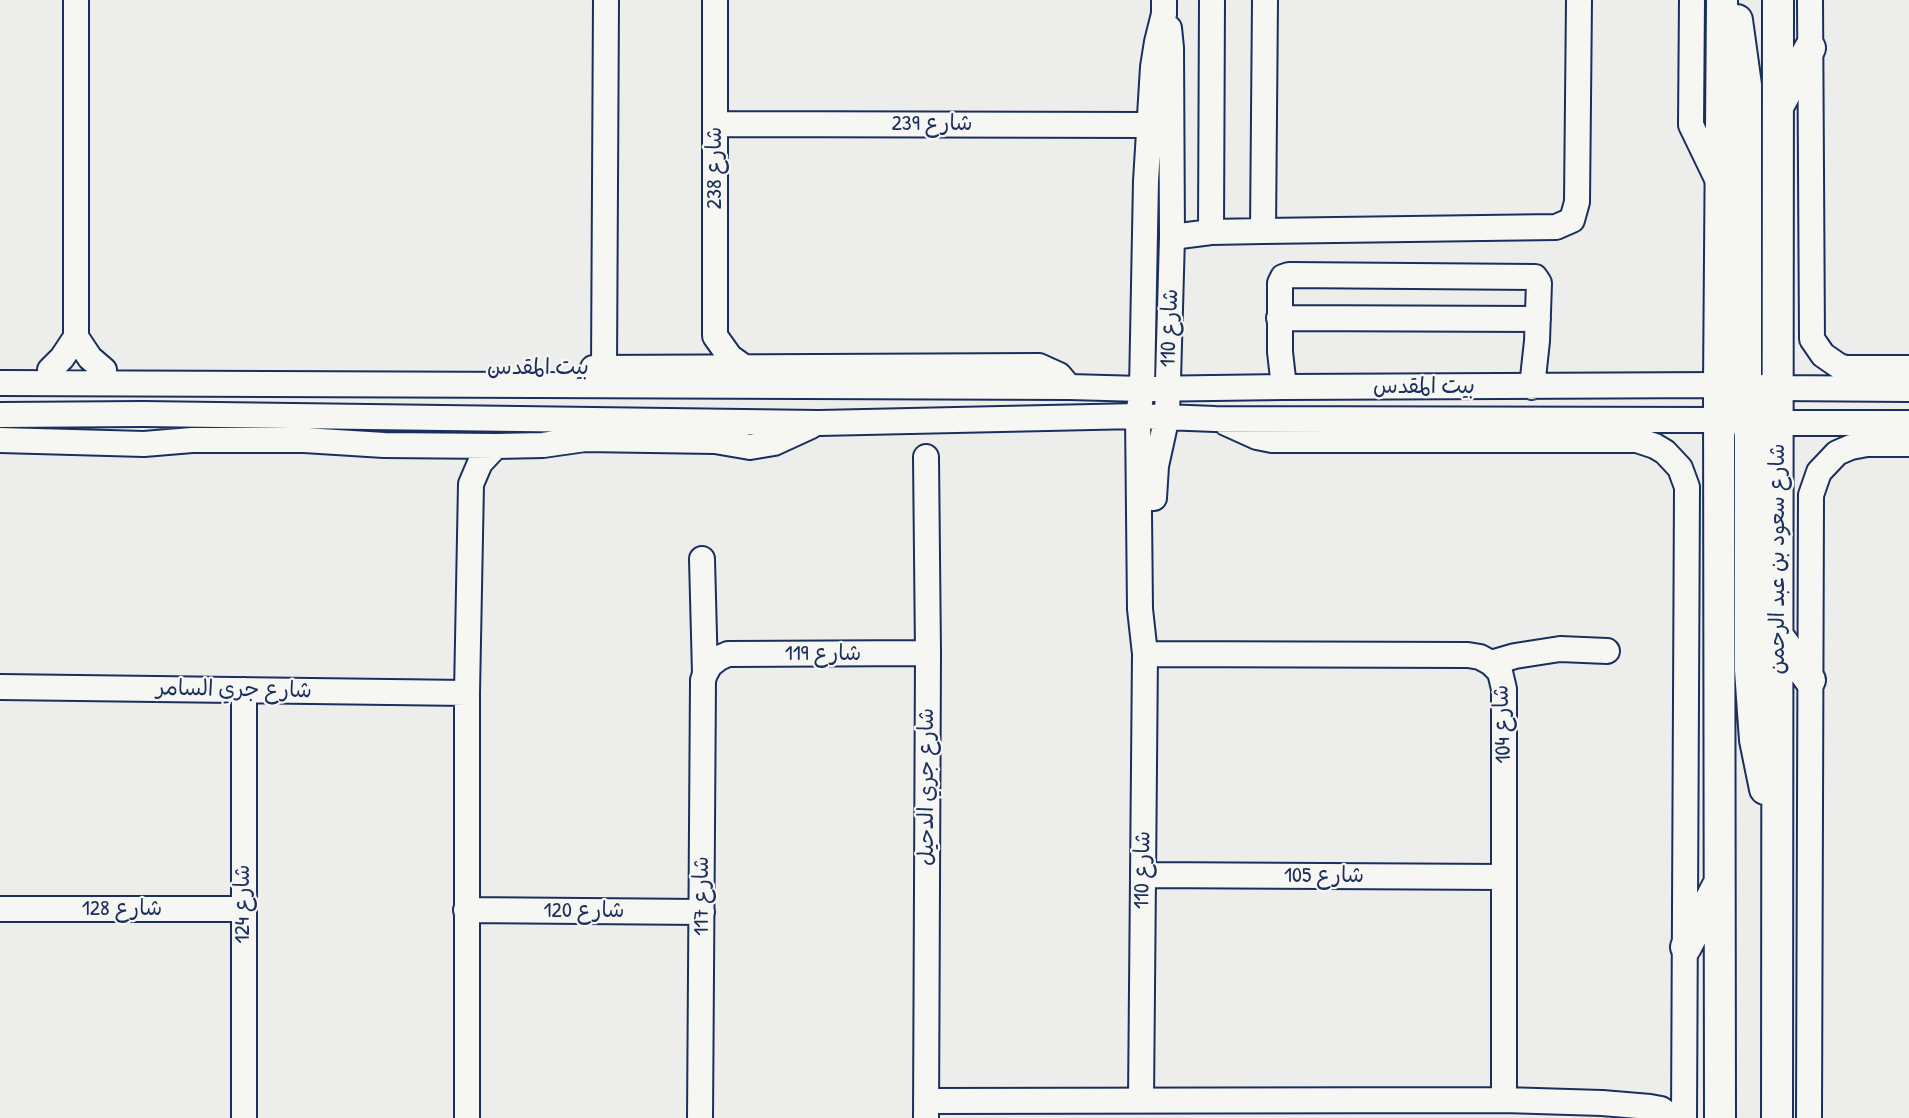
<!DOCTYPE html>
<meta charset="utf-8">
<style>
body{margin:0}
canvas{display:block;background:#edeeec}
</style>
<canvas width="1909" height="1118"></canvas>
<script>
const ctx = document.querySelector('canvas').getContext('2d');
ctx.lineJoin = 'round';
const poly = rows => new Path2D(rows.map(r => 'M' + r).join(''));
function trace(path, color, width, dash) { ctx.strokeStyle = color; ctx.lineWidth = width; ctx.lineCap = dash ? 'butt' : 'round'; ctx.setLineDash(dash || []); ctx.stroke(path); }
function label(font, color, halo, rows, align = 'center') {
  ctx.font = font + ' "Patrick Hand","Playpen Sans Arabic",sans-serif'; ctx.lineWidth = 4.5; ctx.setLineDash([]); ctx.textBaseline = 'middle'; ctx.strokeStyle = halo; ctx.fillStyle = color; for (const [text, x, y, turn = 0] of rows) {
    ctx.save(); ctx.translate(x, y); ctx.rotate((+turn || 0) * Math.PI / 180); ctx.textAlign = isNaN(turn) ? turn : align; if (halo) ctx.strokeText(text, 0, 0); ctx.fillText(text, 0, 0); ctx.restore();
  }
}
const minor = poly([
 [76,0,76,337,90,358,104,370],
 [715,0,715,336,730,357,744,367],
 [1692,0,1691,125,1719,183],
 [1810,0,1812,339,1823,355,1839,366,1846,368,1909,368],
 [715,124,1149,125],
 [1263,231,1556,227,1572,220,1577,202,1579,0],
 [1211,232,1212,0],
 [1172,237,1211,232,1263,231,1265,0],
 [1279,318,1538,319],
 [593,368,1039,366,1059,375,1069,387],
 [604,368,606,0],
 [50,370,62,358,76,337],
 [0,383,1069,387,1142,389,1284,387,1719,385,1778,388,1909,389],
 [1284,387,1280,352,1280,283,1283,277,1289,275,1535,277,1539,283,1537,341,1532,387],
 [0,415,143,414,819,423,1138,416,1215,419,1719,420,1778,423,1909,423],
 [1226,423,1257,437,1272,440,1637,440,1655,446,1665,452,1680,468,1687,487,1684,1118],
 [0,440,144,444,192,440,304,440,384,445,496,446,543,445,585,439,715,441,750,447,774,443,811,426],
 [1154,498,1156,466,1167,416,1172,237,1171,48,1169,28],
 [702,559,705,674],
 [1145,654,1468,655,1480,657,1491,663,1500,672,1504,689,1504,1100],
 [1491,663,1515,656,1560,649,1607,651],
 [0,687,467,693],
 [1144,875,1504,877],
 [0,909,243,909],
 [466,910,702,912],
 [1141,1100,1145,654,1140,609,1138,416,1142,389,1146,181,1153,67,1157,42,1164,14,1164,0],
 [926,1101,1504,1100,1602,1103,1650,1107,1661,1109,1674,1118],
 [244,1118,244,690],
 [467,1118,467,693,471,484,480,463,496,446],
 [700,1118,703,680,705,674,710,665,719,658,728,654,928,653],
 [926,1118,928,653,926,457],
 [1809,1118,1811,495,1819,472,1837,453,1851,447,1867,444,1909,444]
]);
const major = poly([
 [1737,20,1746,85,1746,378,1749,396,1762,414],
 [1780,103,1810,48],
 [1719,385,1729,392,1741,404,1748,421,1750,436,1750,670,1755,740,1765,789],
 [1778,636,1810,680],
 [1686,947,1717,887],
 [1720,1118,1719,385,1722,0],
 [1777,1118,1778,0]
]);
trace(minor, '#1b2f5e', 28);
trace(major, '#1b2f5e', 34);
trace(minor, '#f6f6f2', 24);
trace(major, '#f6f6f2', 30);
label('22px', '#1b2f5e', '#f6f6f2', [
 ["شارع 239",932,124],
 ["شارع 238",715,168,-90],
 ["شارع 110",1170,328,-88],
 ["بيت المقدس",538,368],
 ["بيت المقدس",1424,387],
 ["شارع سعود بن عبد الرحمن",1778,559,-90],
 ["شارع 119",823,654],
 ["شارع جري السامر",234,690,1],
 ["شارع 104",1503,724,-92],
 ["شارع جري الدحيل",927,787,-90],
 ["شارع 110",1143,870,-89],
 ["شارع 105",1324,876],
 ["شارع 117",702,896,-90],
 ["شارع 124",243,904,-90],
 ["شارع 128",122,909],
 ["شارع 120",584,911]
]);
</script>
